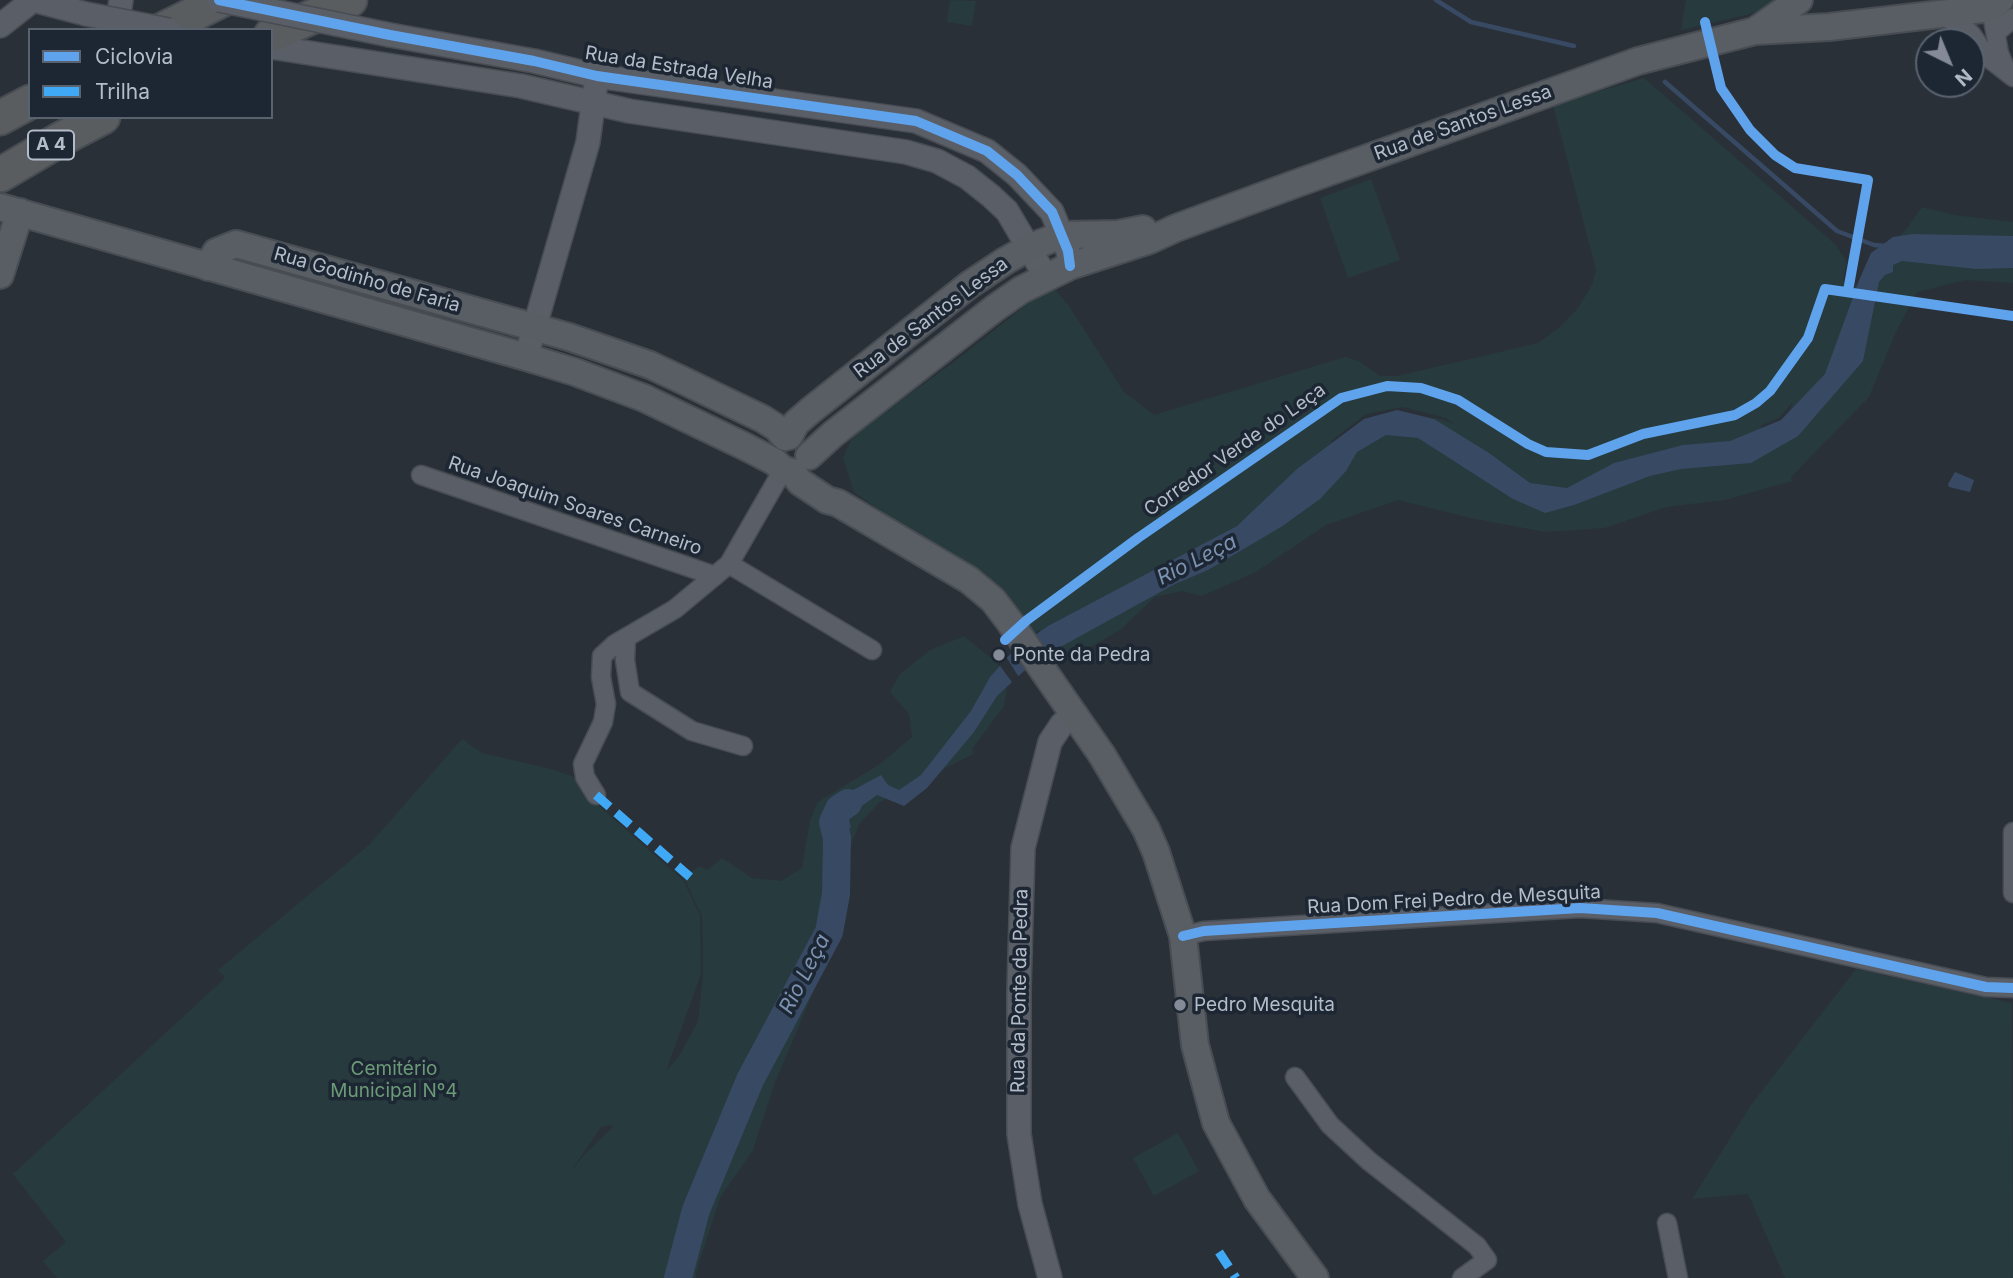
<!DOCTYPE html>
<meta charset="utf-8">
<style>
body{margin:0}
#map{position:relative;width:2013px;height:1278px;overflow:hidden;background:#2a3038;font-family:Inter,sans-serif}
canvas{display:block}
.legend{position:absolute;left:28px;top:28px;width:245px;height:91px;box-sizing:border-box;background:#1d2633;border:2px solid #59626f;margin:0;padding:9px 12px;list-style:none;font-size:21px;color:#b4bcc9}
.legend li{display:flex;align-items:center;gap:14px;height:35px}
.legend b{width:35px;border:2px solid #59626f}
.north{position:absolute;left:1915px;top:28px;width:70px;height:70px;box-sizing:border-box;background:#1d2633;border:2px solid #59626f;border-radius:50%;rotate:137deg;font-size:19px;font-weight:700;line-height:28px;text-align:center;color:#b4bcc9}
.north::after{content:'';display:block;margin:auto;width:24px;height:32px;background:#848b96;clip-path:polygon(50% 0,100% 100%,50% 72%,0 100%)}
</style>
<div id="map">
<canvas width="2013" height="1278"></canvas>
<ul class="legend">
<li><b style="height:9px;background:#60a3ed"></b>Ciclovia</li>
<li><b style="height:9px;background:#3fa9f5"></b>Trilha</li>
</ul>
<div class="north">N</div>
</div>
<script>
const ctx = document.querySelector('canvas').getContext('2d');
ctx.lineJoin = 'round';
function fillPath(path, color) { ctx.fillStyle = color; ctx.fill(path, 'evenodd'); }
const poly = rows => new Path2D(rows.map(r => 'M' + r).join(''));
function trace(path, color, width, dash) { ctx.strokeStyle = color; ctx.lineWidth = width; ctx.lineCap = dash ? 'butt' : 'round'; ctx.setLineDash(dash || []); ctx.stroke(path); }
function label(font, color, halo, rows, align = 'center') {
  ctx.font = font + ' Inter,sans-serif'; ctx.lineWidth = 7; ctx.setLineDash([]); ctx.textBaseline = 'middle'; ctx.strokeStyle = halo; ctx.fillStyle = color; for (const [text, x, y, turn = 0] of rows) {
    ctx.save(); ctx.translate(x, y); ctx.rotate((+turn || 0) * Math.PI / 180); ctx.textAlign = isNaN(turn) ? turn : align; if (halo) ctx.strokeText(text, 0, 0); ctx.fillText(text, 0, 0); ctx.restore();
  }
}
fillPath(poly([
 [950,0,976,1,972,26,947,22],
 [1686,0,1775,0,1754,13,1681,30],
 [1644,78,1835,244,1847,262,1843,279,1849,296,1859,280,1908,227,1922,207,1954,215,2013,222,2013,283,1965,280,1917,292,1896,332,1869,397,1791,477,1792,481,1725,500,1666,507,1605,528,1545,532,1475,519,1398,500,1326,525,1256,572,1202,596,1182,591,1155,597,1120,630,1073,657,1048,642,1039,630,1032,634,986,574,940,547,918,538,854,492,843,458,853,435,954,362,1051,285,1069,306,1124,392,1154,415,1345,357,1359,361,1380,376,1397,376,1538,343,1560,327,1578,308,1592,285,1596,270,1553,105],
 [1793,402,1780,432,1760,426,1779,418],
 [1403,407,1446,418,1455,424,1437,418,1384,427,1330,442,1366,414],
 [1371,179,1400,260,1348,278,1320,198],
 [964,636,998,664,1007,689,1004,706,972,749,973,754,880,802,860,823,833,886,835,924,823,969,774,1085,753,1150,720,1198,697,1269,696,1278,57,1278,43,1261,66,1242,13,1174,225,978,218,970,369,845,462,739,482,753,551,769,577,778,598,805,683,880,700,915,701,974,666,1071,678,1058,698,1021,703,975,702,916,686,882,686,876,699,866,707,870,722,858,752,878,781,881,802,868,810,820,818,802,880,764,912,737,909,714,890,692,900,674,930,650],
 [611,1125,613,1127,585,1154,571,1171,601,1127],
 [1856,969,2012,1003,2013,1278,1785,1278,1748,1194,1692,1199,1751,1105],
 [1178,1133,1199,1171,1154,1196,1133,1158]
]), '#273a3e');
fillPath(poly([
 [1913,234,2013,236,2013,268,1976,269,1902,261,1893,265,1893,272,1885,275,1879,282,1863,361,1798,436,1751,463,1681,469,1650,476,1574,505,1545,513,1513,499,1418,438,1386,435,1357,452,1346,471,1320,499,1281,527,1208,570,1175,584,1053,651,1024,671,997,696,974,732,927,788,904,806,877,795,848,816,851,828,826,836,825,809,844,795,881,775,888,785,899,790,921,775,971,711,990,677,1013,651,1048,626,1237,526,1297,469,1364,419,1397,410,1434,419,1489,453,1530,483,1567,488,1614,463,1683,445,1730,441,1781,420,1825,374,1860,278,1871,253,1893,237],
 [1955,472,1974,480,1970,492,1949,487,1948,484]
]), '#384963');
fillPath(poly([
 [1005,655,1020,679,1014,685,998,663]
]), '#2a3038');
trace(poly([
 [1436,0,1471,22,1574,46],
 [1665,82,1837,231,1874,245,1886,246]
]), '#384963', 4.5);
trace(poly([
 [678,1278,696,1210,750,1080,829,932,836,894,837,838,833,822,839,809,848,803]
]), '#384963', 28);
const minor = poly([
 [1991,8,1999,53,2007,72],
 [1940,14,1964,27,1972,35,1986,56,2013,77],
 [1996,33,2013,18],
 [421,475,715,576],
 [729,564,872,650],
 [626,638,625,660,630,692,692,731,743,746],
 [596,795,585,777,583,764,603,722,606,704,601,677,602,656,615,644,675,609,729,564,783,470],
 [2013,832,2013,893],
 [1183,936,1204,931,1580,908,1657,913,1986,987,2013,988],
 [1295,1077,1330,1125,1369,1161,1477,1246,1487,1260,1462,1278],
 [1667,1223,1678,1278]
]);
const tertiary = poly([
 [33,0,86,14],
 [118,21,121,0],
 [0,26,33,0],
 [390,35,534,61,597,76,916,121,987,151,1017,175,1052,212,1068,251,1070,266],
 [271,47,521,86,629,111,906,152,937,161,967,177,991,196,1007,211,1046,277],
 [526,357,588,142,595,90],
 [1050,1278,1030,1204,1019,1134,1019,991,1023,848,1050,742,1062,724,1074,714]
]);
const secondary = poly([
 [1755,31,1799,0],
 [0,207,526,357,575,372,644,398,746,447,775,462,783,470,792,472,800,482,827,500,838,503,969,580,993,600,1009,621,1102,755,1146,829,1156,852,1183,936,1195,1045,1216,1123,1257,1199,1315,1278],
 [208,267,216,252,236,244,569,337,650,365,680,379,763,419,777,428,785,437],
 [0,275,20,212],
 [789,436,796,423,811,410,969,285,1005,261,1028,248,1062,235,1118,234,1143,229],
 [809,456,833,434,995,308,1021,290,1070,266,1150,240,1176,228,1295,184,1638,61,1755,31,1829,27,1940,14,1991,8,2000,0]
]);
const motorway = poly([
 [162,30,222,0],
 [271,35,350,0],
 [0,118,30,102],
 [0,175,61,139,103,117]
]);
trace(minor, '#484c53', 21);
trace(tertiary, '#484c53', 26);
trace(secondary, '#484c53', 30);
trace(motorway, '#474c53', 37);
trace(minor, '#5a5e66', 18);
trace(tertiary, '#5a5e66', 23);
trace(secondary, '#595d64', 26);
trace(motorway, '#5a5d60', 33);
const tertiaryBridge = poly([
 [219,0,390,35],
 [86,14,169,30]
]);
trace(tertiaryBridge, '#484c53', 26, []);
trace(tertiaryBridge, '#5a5e66', 23);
trace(poly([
 [596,795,690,877],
 [1219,1252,1236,1278]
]), '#3fa9f5', 9, [18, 9]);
trace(poly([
 [219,0,390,35,534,61,597,76,916,121,987,151,1017,175,1052,212,1068,251,1070,266],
 [1705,22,1721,88,1750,130,1775,155,1795,168,1868,180,1848,291],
 [1005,640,1027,620,1138,538,1341,398,1387,386,1421,388,1458,400,1528,444,1546,452,1588,455,1643,434,1735,415,1756,403,1770,391,1808,338,1825,289,2013,316],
 [1183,936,1204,931,1580,908,1657,913,1986,987,2013,988]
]), '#60a3ed', 10);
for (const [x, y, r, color] of [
 [999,655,7,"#848b96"],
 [1180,1005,7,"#848b96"]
]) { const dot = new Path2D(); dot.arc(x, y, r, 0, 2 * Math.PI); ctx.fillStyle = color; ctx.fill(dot); trace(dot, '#1d2633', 2.5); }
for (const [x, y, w] of [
 [51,145,46]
]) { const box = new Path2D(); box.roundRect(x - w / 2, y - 14.5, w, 29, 5); ctx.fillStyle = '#1d2633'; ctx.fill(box); trace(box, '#b4bcc9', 2); }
label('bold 18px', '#b4bcc9', null, [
 ["A 4",51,145]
]);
label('19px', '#b4bcc9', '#1d2633', [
 ["Rua da Estrada Velha",679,68,9],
 ["Rua de Santos Lessa",1463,123,-20],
 ["Rua Godinho de Faria",367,280,16],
 ["Rua de Santos Lessa",931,318,-37],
 ["Corredor Verde do Leça",1235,450,-35],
 ["Rua Joaquim Soares Carneiro",575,506,19],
 ["Rua Dom Frei Pedro de Mesquita",1454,900,-3],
 ["Rua da Ponte da Pedra",1020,991,-89]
]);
label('19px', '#b4bcc9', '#1d2633', [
 ["Ponte da Pedra",1013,655],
 ["Pedro Mesquita",1194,1005]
], 'left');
label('19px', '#6b9a76', '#1d2633', [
 ["Cemitério",394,1069],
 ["Municipal Nº4",394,1091]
]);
label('italic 21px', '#7c92b1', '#1d2633', [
 ["Rio Leça",1197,560,-27],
 ["Rio Leça",805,974,-63]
]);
</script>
